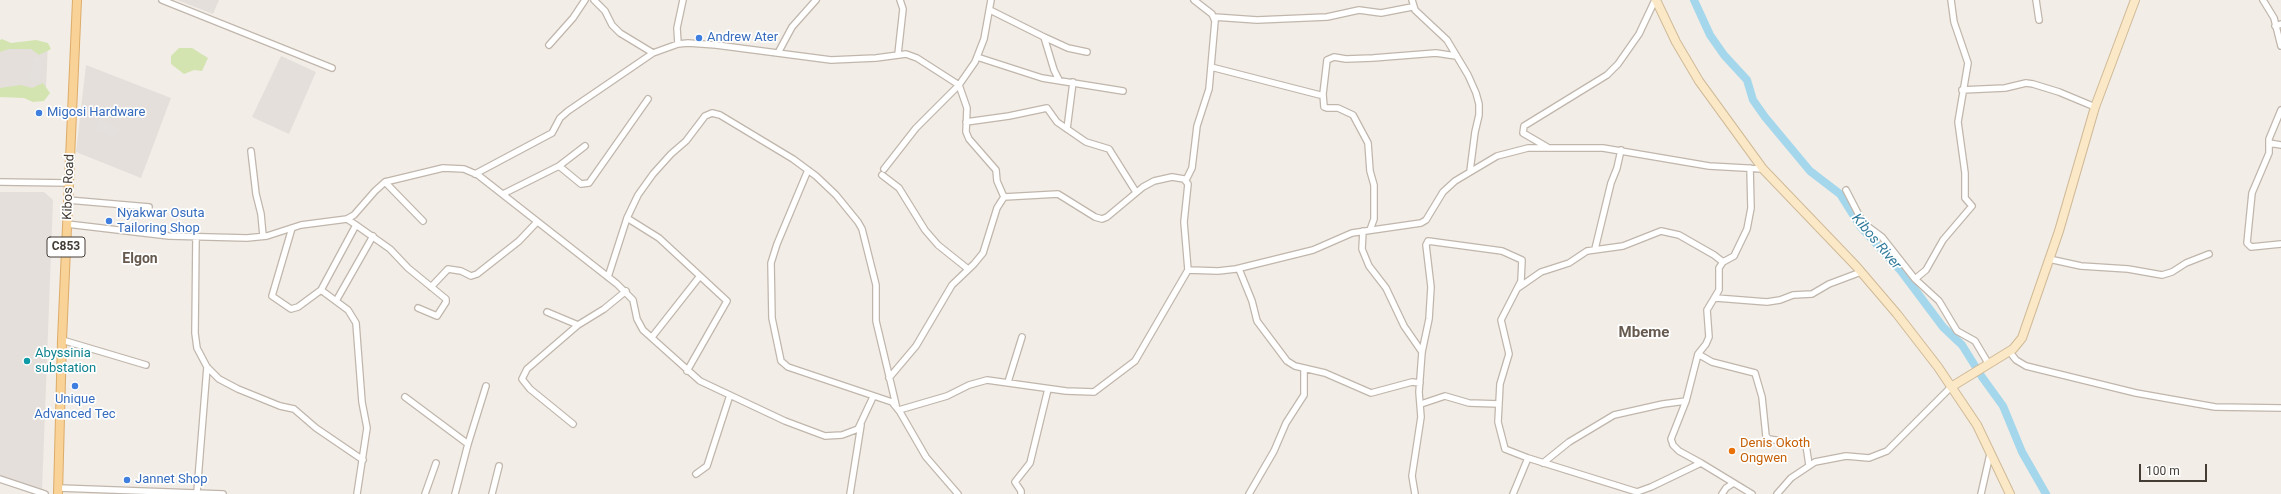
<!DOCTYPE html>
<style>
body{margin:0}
#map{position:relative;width:2281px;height:494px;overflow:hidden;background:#f2ede6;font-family:Roboto,sans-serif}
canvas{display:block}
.scale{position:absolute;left:2139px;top:464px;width:68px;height:18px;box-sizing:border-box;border:2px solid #443d36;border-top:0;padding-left:5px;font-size:12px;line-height:14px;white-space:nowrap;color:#443d36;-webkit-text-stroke:3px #fff;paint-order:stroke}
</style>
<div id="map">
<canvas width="2281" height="494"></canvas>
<div class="scale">100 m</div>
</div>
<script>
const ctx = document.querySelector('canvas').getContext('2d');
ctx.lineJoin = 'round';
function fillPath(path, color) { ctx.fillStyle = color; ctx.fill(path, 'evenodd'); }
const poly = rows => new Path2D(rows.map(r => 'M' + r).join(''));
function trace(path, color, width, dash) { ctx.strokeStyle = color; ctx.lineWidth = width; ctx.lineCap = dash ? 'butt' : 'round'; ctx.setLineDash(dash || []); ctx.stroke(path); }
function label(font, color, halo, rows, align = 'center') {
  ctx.font = font + ' Roboto,sans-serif'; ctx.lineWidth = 3.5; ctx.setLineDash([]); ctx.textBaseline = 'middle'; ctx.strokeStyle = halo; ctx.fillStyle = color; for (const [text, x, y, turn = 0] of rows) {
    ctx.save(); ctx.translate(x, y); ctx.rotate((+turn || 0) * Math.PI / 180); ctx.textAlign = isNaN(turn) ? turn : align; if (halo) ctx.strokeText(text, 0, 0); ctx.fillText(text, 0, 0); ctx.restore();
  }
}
fillPath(poly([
 [177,0,219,0,213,14],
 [48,43,46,88,0,89,0,45],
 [281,56,316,72,289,134,252,117],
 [86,65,171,98,141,178,76,152],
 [0,192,44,192,53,200,42,491,0,475]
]), '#e4dfdb');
fillPath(poly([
 [2,39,11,43,36,40,48,43,51,49,39,55,31,49,9,49,0,52,0,40],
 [179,48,192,48,208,58,202,71,194,70,184,74,171,64,171,56],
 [43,83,50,93,44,101,33,102,24,98,0,97,0,88,21,85,32,88]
]), '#d3e4b0');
fillPath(poly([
 [34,58,41,58,40,81,30,81],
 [99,119,119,128,115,138,94,130]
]), '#e3e0de');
trace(poly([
 [1694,0,1710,35,1724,55,1747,80,1753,100,1765,117,1810,171,1840,194,1860,226,1901,271,1943,327,1962,345,1982,377,2003,406,2022,452,2046,494]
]), '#a5d7ec', 8);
const street = poly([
 [162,0,332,68],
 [594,0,605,11,612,25,620,33,653,53],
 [1412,0,1415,10,1447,40,1468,75,1476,93,1479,104,1479,115,1475,132,1470,171],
 [2036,0,2039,20],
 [2263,0,2274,18,2281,46],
 [990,10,1044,37,1054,70,1059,80],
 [1214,17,1257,20,1327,17,1359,10,1381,13,1412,7],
 [2275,26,2281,24],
 [1044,37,1068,48,1087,52],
 [678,44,677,28,683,0],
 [549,45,573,18,585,0],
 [778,53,792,27,816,0],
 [898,54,903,9,900,0],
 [977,57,1042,78,1123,91],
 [1211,67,1320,95],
 [1962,90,2005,88,2026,83,2033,84,2059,92,2095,107],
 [2281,110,2269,139,2269,153,2252,193,2247,243,2251,247,2281,244],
 [966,122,1009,116,1047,108,1057,122,1086,142,1109,149,1136,192],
 [1067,129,1073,82],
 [2269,143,2281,145],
 [1547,147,1523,133,1524,126,1607,75,1618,64,1639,34,1655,0],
 [251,151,256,194,261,214,263,236],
 [559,166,581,184,589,183,648,99],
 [884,169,916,128,959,85,975,62,984,39,991,0],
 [808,170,777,244,771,263,772,318,781,361,788,367,892,402,900,412,926,457,958,494],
 [475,174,552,133,560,118,568,111,653,53,678,44,688,43,716,45,831,60,876,58,906,54,917,58,959,85,967,108,966,132,969,139,996,170,997,181,1004,197],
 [882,175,899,188,925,230,938,245,968,269],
 [1186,180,1192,168,1197,126,1209,89,1215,21,1212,14,1194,0],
 [0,182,69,183],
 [385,182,423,221],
 [1846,190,1863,223,1882,237,1915,279,1939,301,1957,331,1975,341,1988,363],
 [503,194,559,166,585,146],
 [68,200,149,207],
 [627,218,659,238,700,276,652,337],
 [67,224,169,236,247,238,267,236,301,225,347,219,354,215,375,191,385,182,443,168,464,169,478,175,617,284,633,300,637,319,643,330,700,381,785,421,825,436,842,435,858,429,873,397],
 [356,225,390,249,408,268,446,299,446,302,437,316,418,308],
 [292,228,272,296,291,309,298,307,321,290,356,225,347,219],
 [1370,230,1374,219,1374,185,1370,171,1368,143,1353,115,1338,108,1327,108,1324,107,1323,94,1327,60,1334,57,1346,59,1373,58,1436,53,1456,56],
 [1363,231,1362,249,1369,266,1386,288,1404,326,1422,352],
 [196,237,195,333,197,348,207,367,219,379,238,389,280,406,294,409,316,428,363,460],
 [1595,249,1611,183,1617,168,1621,150],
 [2049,259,2081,266,2128,269,2162,275,2172,272,2186,263,2209,254],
 [1239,269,1252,301,1257,321,1287,361,1295,366,1325,373,1371,393,1412,382,1420,383],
 [608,277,627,218,638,195,653,174,671,154,686,141,705,116,712,113,720,115,793,159,816,176,836,195,858,222,862,229,876,285,876,321,896,405],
 [1915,279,1926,270,1943,240,1972,206,1965,198,1965,173,1958,122,1968,63,1954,22,1951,0],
 [431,287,448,269,461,271,471,276,477,274,519,241,537,222],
 [1518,288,1541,272,1569,263,1587,251,1623,246,1661,231,1679,235,1714,255,1723,262],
 [321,290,348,310,356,323,362,402,367,428,357,494],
 [1716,298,1767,302,1780,300,1793,295,1812,294,1829,284,1861,272],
 [336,301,373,236],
 [547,312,578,325,604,309,626,291],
 [62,340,146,365],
 [2009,351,2016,360,2026,366,2136,393,2215,407,2281,408],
 [1698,354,1712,362,1755,373,1762,397,1766,436,1769,439,1806,445,1809,465],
 [687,371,727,301,700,276],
 [889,378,916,346,952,285,974,264,983,253,997,208,1004,197,1058,194,1095,217,1102,219,1107,217,1143,187,1154,181,1172,177,1184,179,1188,184,1184,222,1188,270,1218,271,1236,269,1313,250,1352,233,1421,223,1426,220,1443,192,1455,181,1497,156,1528,148,1603,148,1709,166,1763,169],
 [1008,382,1022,337],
 [405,397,468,444],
 [1421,404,1445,396,1469,403,1499,404],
 [899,410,947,396,969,385,987,380,1066,391,1094,392,1135,361,1188,270],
 [573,424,530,389,522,379,527,369,578,325],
 [1543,463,1569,442,1614,415,1663,404,1686,401],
 [1701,463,1679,451,1673,445,1671,439,1686,401,1698,354,1706,344,1709,337,1707,310,1719,290,1719,268,1723,262,1734,256,1747,229,1751,208,1750,168],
 [696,474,707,466,730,395],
 [0,479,45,494],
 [59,488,223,494],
 [197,492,207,367],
 [425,494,436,463],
 [455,494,468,444,486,386],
 [492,494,499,466],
 [850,494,861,425],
 [1021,494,1021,491,1015,482,1030,463,1048,389],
 [1249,494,1274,451,1286,423,1304,395,1304,368],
 [1415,494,1412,476,1421,417,1419,392,1422,352,1429,319,1431,287,1426,245,1428,241,1502,251,1522,260,1521,281,1501,320,1509,354,1500,384,1498,422,1505,449,1528,458],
 [1513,494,1528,458,1637,492,1651,487,1701,463,1752,494],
 [1722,494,1726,488,1732,484],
 [1777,494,1791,478,1815,462,1846,456,1869,458,1887,451,1951,387],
 [1981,494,1990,454]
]);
const secondary = poly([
 [1656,0,1676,42,1699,81,1763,169,1856,266,1897,314,1938,367,1977,425,2010,494],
 [1951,387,2013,349,2022,338,2059,231,2095,107,2135,0]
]);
const primary = poly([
 [58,494,62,340,77,0]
]);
trace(street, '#c0b6ac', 8);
trace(secondary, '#d0ba98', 10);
trace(primary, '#ddac69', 10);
trace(street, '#fff', 5.5);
trace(secondary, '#fbe8c6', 8);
trace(primary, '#f9d298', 8);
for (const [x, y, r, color] of [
 [699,38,4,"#3f7fe0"],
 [39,113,4,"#3f7fe0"],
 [109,221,4,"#3f7fe0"],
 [27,361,4,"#0f9aa8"],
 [75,386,4,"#3f7fe0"],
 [1732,451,4,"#e8710a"],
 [127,480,4,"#3f7fe0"]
]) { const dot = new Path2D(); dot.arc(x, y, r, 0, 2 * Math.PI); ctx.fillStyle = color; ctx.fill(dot); trace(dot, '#fff', 1.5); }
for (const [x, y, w] of [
 [66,247,38]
]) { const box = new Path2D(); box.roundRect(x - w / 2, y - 10, w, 20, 3); ctx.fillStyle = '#fff'; ctx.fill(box); trace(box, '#443d36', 1); }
label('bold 12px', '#443d36', null, [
 ["C853",66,247]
]);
label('13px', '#366cbe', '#fff', [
 ["Andrew Ater",707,38],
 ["Migosi Hardware",47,113],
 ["Nyakwar Osuta",117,214],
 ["Tailoring Shop",117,229],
 ["Unique",75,400,"center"],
 ["Advanced Tec",75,415,"center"],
 ["Jannet Shop",135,480]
], 'left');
label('13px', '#443d36', '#fff', [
 ["Kibos Road",69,187,-88]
]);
label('13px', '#0d838f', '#fff', [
 ["Abyssinia",35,354],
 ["substation",35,369]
], 'left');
label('13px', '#c56008', '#fff', [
 ["Denis Okoth",1740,444],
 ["Ongwen",1740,459]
], 'left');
label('italic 14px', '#317a9b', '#fff', [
 ["Kibos River",1876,242,50]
]);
label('bold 14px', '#66594d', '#fff', [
 ["Elgon",140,259]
]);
label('bold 15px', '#66594d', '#fff', [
 ["Mbeme",1644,333]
]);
</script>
